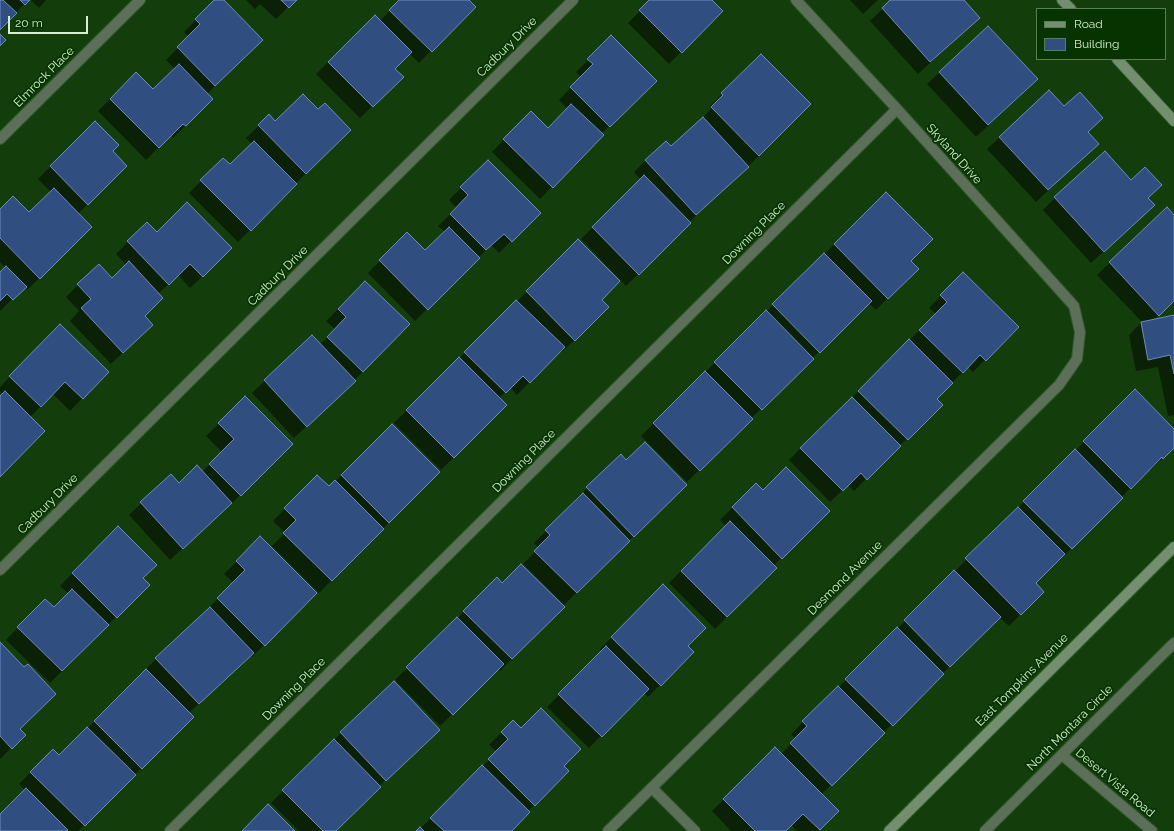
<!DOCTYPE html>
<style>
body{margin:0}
#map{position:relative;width:1174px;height:831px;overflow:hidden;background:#133e0c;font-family:Raleway,sans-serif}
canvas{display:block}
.legend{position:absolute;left:1036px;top:8px;width:130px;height:52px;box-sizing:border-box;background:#073301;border:1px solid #5a7e54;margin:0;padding:5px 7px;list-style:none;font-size:12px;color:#d6eed1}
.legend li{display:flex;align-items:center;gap:8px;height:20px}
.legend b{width:20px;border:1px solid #5a7e54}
.scale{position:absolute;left:8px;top:16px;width:80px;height:18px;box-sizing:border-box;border:2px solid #d6eed1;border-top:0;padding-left:5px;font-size:12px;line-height:14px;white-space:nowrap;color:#d6eed1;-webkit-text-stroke:3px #073301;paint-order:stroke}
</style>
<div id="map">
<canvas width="1174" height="831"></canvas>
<ul class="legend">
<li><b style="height:5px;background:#72906d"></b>Road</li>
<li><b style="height:11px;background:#314e80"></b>Building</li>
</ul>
<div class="scale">20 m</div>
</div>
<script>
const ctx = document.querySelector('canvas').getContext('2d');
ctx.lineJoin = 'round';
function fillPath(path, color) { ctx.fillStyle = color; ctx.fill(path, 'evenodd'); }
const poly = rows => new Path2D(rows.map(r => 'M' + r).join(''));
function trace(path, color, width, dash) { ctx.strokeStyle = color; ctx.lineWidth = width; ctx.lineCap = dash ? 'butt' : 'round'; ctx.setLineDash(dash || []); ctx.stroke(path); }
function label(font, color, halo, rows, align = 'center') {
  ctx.font = font + ' Raleway,sans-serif'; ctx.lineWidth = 3.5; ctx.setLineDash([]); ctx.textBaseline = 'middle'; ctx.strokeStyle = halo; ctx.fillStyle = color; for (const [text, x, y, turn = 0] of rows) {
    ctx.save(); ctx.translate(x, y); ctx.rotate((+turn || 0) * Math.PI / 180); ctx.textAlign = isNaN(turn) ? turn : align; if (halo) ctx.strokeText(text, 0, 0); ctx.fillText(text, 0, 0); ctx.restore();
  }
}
fillPath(poly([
 [0,0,28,0,0,29],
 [31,0,46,0,39,8],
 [216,0,222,0,261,40,207,94,212,99,173,138,171,135,146,160,98,111,136,74,153,91,175,69,166,60,189,37,184,32],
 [246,0,295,0,276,19,260,4,255,9],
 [400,0,468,0,474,7,419,63,409,53,394,69,402,77,360,118,316,74,375,16,380,21],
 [651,0,710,0,722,11,669,64,628,23],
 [850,0,878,0,863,14],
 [892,0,963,0,979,18,918,74,870,21],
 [988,28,1024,92,976,137,927,84],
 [612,37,655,81,601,134,602,135,540,199,492,152,531,112,548,129,568,109,559,100,581,77,576,72],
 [761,55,810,104,736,179,689,222,690,223,626,286,581,239,641,180,634,172,646,160,671,148,700,121,700,120,712,108,710,106],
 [269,116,275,123,349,130,238,242,189,193,223,159,230,166,252,144,246,138],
 [95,122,112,151,126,166,78,214,91,227,27,290,24,287,0,311,0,273,6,268,0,262,0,210,29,214,51,192,38,179],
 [1000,137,1085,156,1036,202,987,149],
 [461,188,539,213,499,253,491,245,415,321,368,273,407,234,425,252,445,232,438,226,457,208,449,200],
 [886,193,909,261,917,269,876,310,868,303,687,482,641,436],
 [1055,198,1147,199,1142,217,1091,263,1043,210],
 [1167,209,1174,216,1174,300,1153,320,1174,316,1174,415,1168,416,1158,367,1136,371,1129,335,1142,322,1097,275],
 [147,223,157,233,219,260,190,288,178,275,158,294,144,317,139,337,111,364,70,321,79,311,66,297,78,285,112,279,126,265,116,254],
 [578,241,601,300,608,307,562,352,561,350,517,395,510,387,499,398,506,405,441,470,394,423],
 [963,273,1018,327,973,372,968,367,935,399,941,405,854,491,848,485,830,502,789,460,936,314,929,308],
 [365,282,408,324,342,393,294,438,252,393,312,337,320,345,335,329,326,321],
 [60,326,108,372,70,411,53,394,30,417,0,475,0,398,3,394,0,391,0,387],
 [1135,391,1174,430,1174,446,1151,470,1149,469,1059,561,1058,560,1034,583,1043,592,1009,626,999,617,821,795,838,811,818,831,797,831,791,825,785,831,731,831,712,811,775,748,781,754,796,739,791,734,838,688],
 [245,398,291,444,228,507,227,507,170,560,129,515,171,475,179,484,202,472,222,452,206,436],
 [392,425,439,472,319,593,272,546,285,533,273,521,317,476,329,487,335,482],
 [621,456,626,461,673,497,564,605,523,564,539,548,534,543,576,501,575,500],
 [756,484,763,491,829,511,773,566,776,568,715,629,669,583,726,526,720,520],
 [118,527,142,578,148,585,50,683,6,640,45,600,54,609,69,594,60,586],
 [260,538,316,593,252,657,250,655,189,713,193,717,78,831,0,831,0,815,25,790,19,784,53,750,59,756,145,672,144,671,156,659,234,583,224,574],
 [497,579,502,584,563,607,500,671,498,669,440,726,395,680],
 [663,586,687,646,693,652,648,697,644,693,589,748,547,707,602,652,600,649],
 [0,644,19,729,24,735,0,759],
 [513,721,568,771,528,811,510,831,418,831,497,752,489,745],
 [341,733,426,742,379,786,335,831,299,831,271,803]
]), '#0007');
const building = poly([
 [0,0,3,0,17,13,0,30,0,0],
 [20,0,30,0,25,5,20,0],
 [214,0,224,0,263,40,215,86,177,47,200,24,195,19,214,0],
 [281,0,297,0,289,8,281,0],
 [399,0,469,0,476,7,432,52,389,10,399,0],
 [649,0,712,0,723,11,682,53,639,10,649,0],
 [890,0,964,0,980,18,930,62,882,8,890,0],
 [375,15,412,52,395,69,404,77,373,107,328,62,375,15],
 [988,26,1038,79,988,125,939,72,988,26],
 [0,34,6,40,0,46,0,34],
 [611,35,657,81,610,127,570,87,593,64,587,59,611,35],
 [761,54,811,104,759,156,711,107,723,95,721,93,761,54],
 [179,64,213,99,186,126,183,124,159,148,110,99,136,72,153,89,179,64],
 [1049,90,1064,106,1080,92,1103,118,1088,132,1099,144,1048,190,999,137,1049,90],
 [303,94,318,109,325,103,351,130,306,174,258,125,269,114,275,121,303,94],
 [571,104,604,135,553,188,503,139,531,111,548,128,571,104],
 [703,117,749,167,696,215,645,160,666,141,671,146,703,117],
 [95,121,119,145,113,151,127,166,88,205,50,166,95,121],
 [254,141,297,184,251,231,200,180,223,158,230,164,254,141],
 [1105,151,1131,180,1145,167,1162,185,1148,198,1155,205,1104,252,1054,197,1105,151],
 [488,160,541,213,512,242,504,234,486,250,450,214,468,195,460,187,488,160],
 [644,175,691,223,639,275,592,227,644,175],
 [54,188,92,227,40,279,0,238,0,209,13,196,29,212,54,188],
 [886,192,933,239,911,261,919,269,888,299,834,244,886,192],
 [187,202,232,248,203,277,190,264,169,285,127,241,147,222,157,232,187,202],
 [1167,207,1174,215,1174,301,1159,316,1109,262,1167,207],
 [449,227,480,258,428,310,379,260,407,232,425,250,449,227],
 [578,239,620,281,602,300,609,307,575,341,526,291,578,239],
 [824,253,872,301,820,353,772,304,824,253],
 [129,261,163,298,145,316,153,325,123,353,81,308,91,299,77,284,99,264,112,278,129,261],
 [6,266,27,287,13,300,7,294,0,301,0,272,6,266],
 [963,272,1019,327,986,361,980,355,963,373,919,330,947,302,940,295,963,272],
 [365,281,410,324,363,372,327,337,346,317,338,309,365,281],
 [516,300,565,347,530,383,523,376,506,393,464,352,516,300],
 [766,310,814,359,762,410,714,362,766,310],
 [1174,315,1174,374,1170,355,1148,360,1141,322,1174,315],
 [60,324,109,372,83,399,65,382,41,407,9,376,60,324],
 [312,335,356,381,307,427,264,380,312,335],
 [909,339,953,383,937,399,943,405,908,440,858,391,909,339],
 [459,357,507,405,454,458,406,410,459,357],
 [705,371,753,419,700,471,653,423,705,371],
 [1135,389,1174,429,1174,448,1163,459,1162,457,1131,489,1083,441,1135,389],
 [5,391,45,431,0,477,0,396,5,391],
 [245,396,293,444,241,496,209,464,234,439,218,423,245,396],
 [852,397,901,446,867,480,861,473,843,491,800,448,852,397],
 [392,424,440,472,389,523,341,475,392,424],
 [645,442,687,485,634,537,586,487,621,454,626,460,645,442],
 [1075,449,1123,498,1072,549,1023,501,1075,449],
 [197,465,232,503,183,549,140,502,171,474,179,483,197,465],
 [786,467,830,511,782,559,732,507,756,483,763,490,786,467],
 [317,475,329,486,335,480,384,529,332,581,283,533,296,520,284,508,317,475],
 [583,493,630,541,577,593,534,551,550,535,545,530,583,493],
 [1018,507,1065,554,1036,583,1044,592,1021,615,965,558,1018,507],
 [730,521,777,568,727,617,681,571,730,521],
 [118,526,157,565,143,578,150,585,117,618,72,573,118,526],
 [260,536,317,593,265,646,217,598,245,570,236,561,260,536],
 [521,564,565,607,512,659,463,611,497,577,502,583,521,564],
 [954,570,1001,617,950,667,904,620,954,570],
 [663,584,706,628,688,646,694,652,661,686,611,637,663,584],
 [72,589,109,625,62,671,17,627,45,599,54,607,72,589],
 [210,607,254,653,199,704,155,658,210,607],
 [457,617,504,664,453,715,406,667,457,617],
 [897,627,944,674,893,726,845,679,897,627],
 [0,642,24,667,28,664,56,694,20,729,26,735,12,749,0,736,0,642],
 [606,646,649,689,602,737,558,694,606,646],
 [146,669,194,717,142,769,94,721,146,669],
 [394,681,440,730,386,781,340,732,394,681],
 [838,686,885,733,832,786,790,743,807,726,802,721,838,686],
 [541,708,581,749,564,766,569,771,535,806,488,759,508,739,501,732,513,720,521,728,541,708],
 [87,727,136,775,85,826,30,772,53,749,59,755,87,727],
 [334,739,381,787,336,831,323,831,282,790,334,739],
 [775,747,839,811,820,830,803,814,786,831,755,831,723,799,775,747],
 [482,765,530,812,512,831,444,831,430,818,482,765],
 [26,788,68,830,67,831,0,831,0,814,26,788],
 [268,804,295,831,242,831,268,804],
 [420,827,424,831,416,831,420,827]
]);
fillPath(building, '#314e80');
trace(building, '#6c8cc3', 1);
const street = poly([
 [0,139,140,0],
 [0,570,573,0],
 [1062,755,1152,831],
 [652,788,695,831],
 [170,831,897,109],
 [608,831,1059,385,1077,359,1080,332,1074,306,897,109,796,0],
 [985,831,1174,643]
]);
const secondary = poly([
 [1062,0,1071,9],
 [1117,59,1174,121],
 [889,831,1174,547]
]);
trace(street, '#325a2c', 12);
trace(secondary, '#325a2c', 12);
trace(street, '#5c6f59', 10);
trace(secondary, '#72906d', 10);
label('12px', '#d6eed1', '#073301', [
 ["Cadbury Drive",507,47,-45],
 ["Elmrock Place",44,77,-45],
 ["Skyland Drive",954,154,48],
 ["Downing Place",754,233,-45],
 ["Cadbury Drive",278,276,-45],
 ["Downing Place",524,461,-45],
 ["Cadbury Drive",48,504,-45],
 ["Desmond Avenue",845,578,-45],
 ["East Tompkins Avenue",1022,680,-45],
 ["Downing Place",294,689,-45],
 ["North Montara Circle",1070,728,-45],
 ["Desert Vista Road",1115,783,40]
]);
</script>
